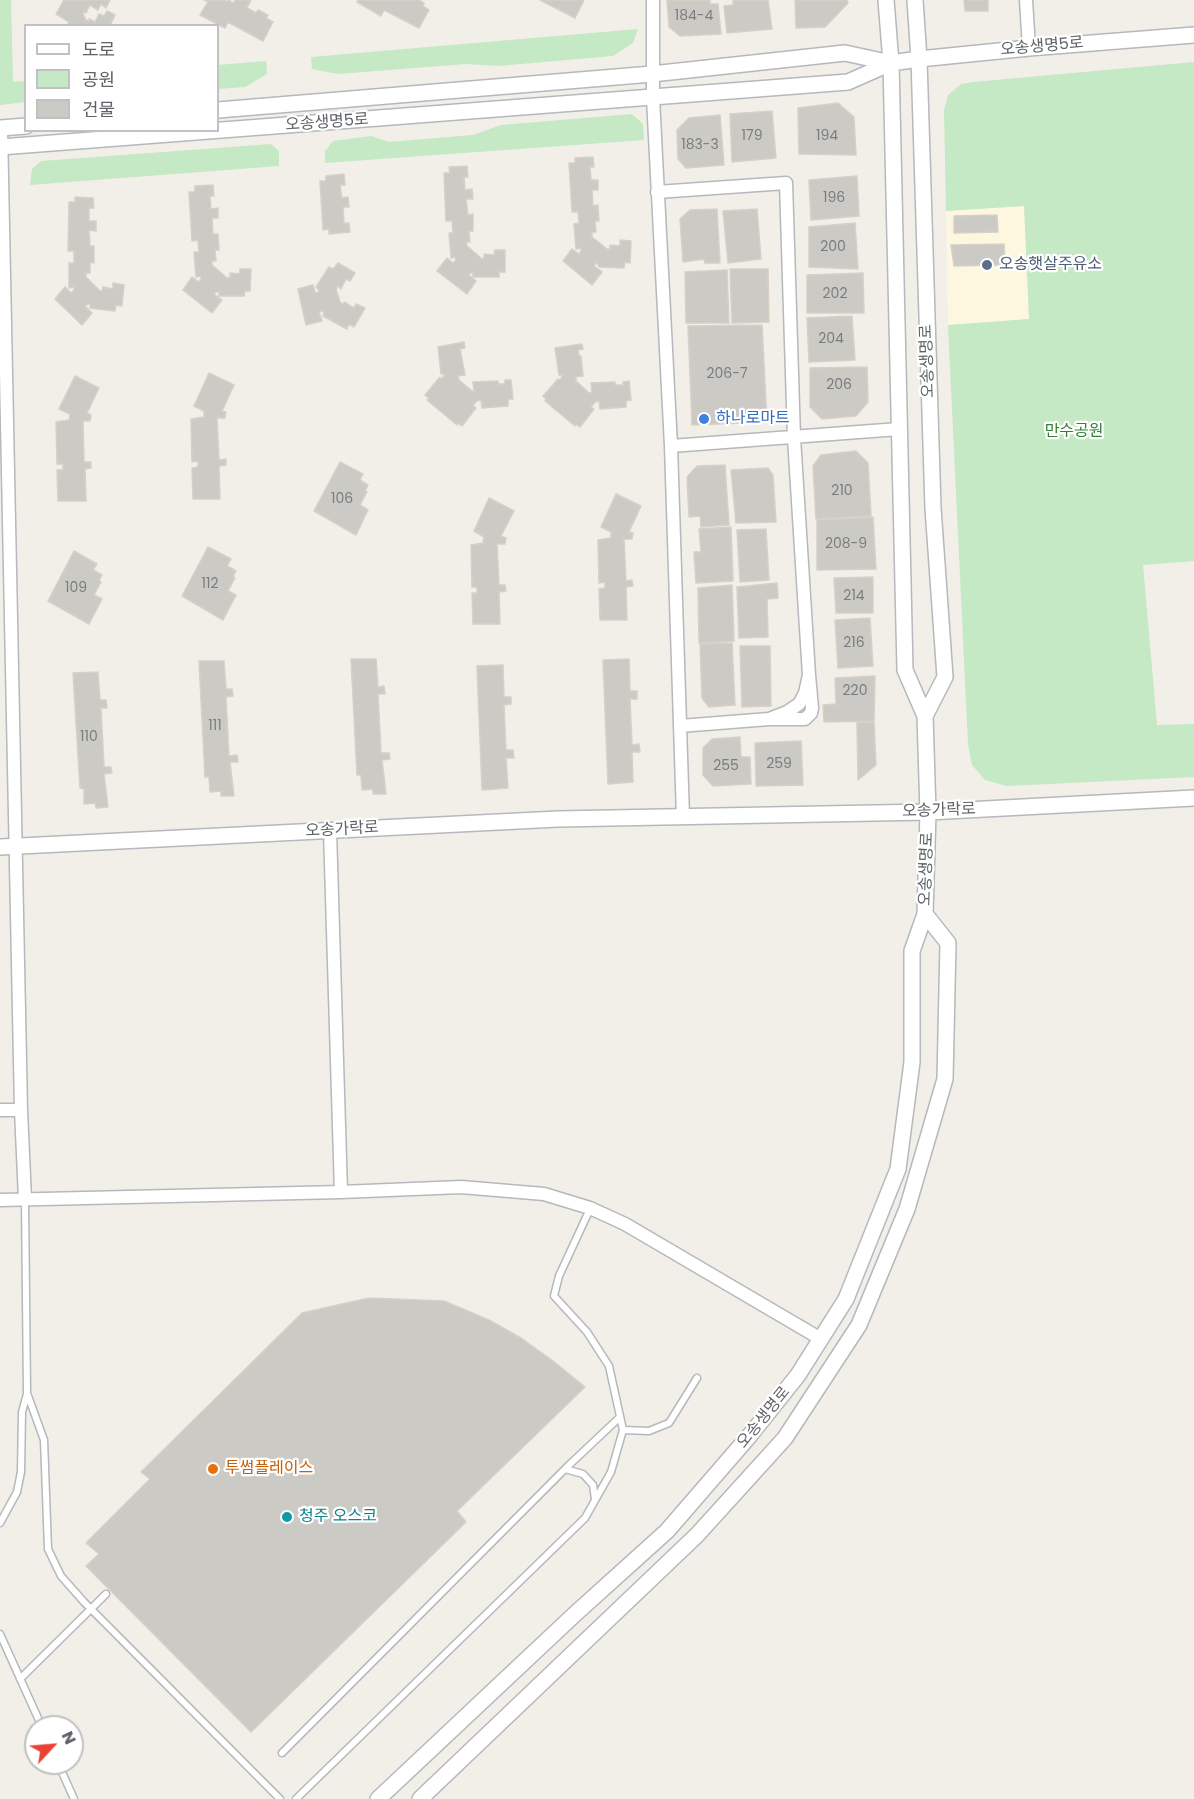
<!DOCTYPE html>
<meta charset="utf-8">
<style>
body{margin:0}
#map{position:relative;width:1194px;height:1799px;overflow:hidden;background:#f1efe8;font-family:Poppins,"Noto Sans KR",sans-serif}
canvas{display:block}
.legend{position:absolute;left:24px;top:24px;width:195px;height:108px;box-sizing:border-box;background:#fff;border:2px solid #bfc1c3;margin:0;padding:8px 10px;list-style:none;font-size:18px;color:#5f6368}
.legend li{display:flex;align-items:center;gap:12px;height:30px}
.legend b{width:30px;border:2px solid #bfc1c3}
.north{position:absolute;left:24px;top:1715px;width:60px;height:60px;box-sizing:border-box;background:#fff;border:2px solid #bfc1c3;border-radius:50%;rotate:64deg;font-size:16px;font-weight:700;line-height:24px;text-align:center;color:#5f6368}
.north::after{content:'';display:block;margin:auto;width:21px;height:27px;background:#ea4335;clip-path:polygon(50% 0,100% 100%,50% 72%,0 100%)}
</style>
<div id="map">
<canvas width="1194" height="1799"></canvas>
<ul class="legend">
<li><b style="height:8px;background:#fff"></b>도로</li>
<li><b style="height:16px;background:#c5e8c5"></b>공원</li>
<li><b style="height:16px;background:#cccac5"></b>건물</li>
</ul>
<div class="north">N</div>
</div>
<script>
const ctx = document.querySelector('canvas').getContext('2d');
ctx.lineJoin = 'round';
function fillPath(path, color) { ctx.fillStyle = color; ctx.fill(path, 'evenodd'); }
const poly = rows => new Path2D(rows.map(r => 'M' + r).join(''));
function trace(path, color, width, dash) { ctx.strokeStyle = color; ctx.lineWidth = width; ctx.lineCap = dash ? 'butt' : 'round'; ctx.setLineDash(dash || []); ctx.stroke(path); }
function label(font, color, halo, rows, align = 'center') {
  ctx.font = font + ' Poppins,"Noto Sans KR",sans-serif'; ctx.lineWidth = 4.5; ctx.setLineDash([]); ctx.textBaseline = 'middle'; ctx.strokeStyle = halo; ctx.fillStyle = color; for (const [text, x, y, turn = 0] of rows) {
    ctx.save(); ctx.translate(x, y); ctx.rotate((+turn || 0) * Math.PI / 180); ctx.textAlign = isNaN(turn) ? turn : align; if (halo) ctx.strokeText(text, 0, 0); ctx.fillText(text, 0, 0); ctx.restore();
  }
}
fillPath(poly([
 [1024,206,1029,319,948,325,946,211]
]), '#fef7e0');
fillPath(poly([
 [0,0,11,0,13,82,25,81,25,102,0,105],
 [638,29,633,43,613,56,498,66,466,64,338,74,312,69,311,57],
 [266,61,267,74,245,87,218,89,218,65],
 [1194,62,1194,561,1143,565,1157,725,1194,724,1194,777,1007,786,985,780,972,765,968,744,948,325,1029,319,1024,206,946,211,944,110,948,95,961,84,973,82],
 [632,114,643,124,644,140,325,163,325,151,333,141,371,136,389,142,473,135,501,125],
 [271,144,279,151,279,166,30,185,32,169,41,161]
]), '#c5e8c5');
const building = poly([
 [64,0,110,0,106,8,101,4,98,10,90,5,86,13,84,11,83,14,86,20,89,21,89,19,95,22,99,14,104,16,107,11,115,15,110,26,67,26,69,22,56,14,64,0],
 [204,0,224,0,227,2,228,0,234,3,235,0,251,0,247,8,256,13,258,10,268,15,266,18,273,22,263,41,228,22,225,28,200,15,208,2,204,0],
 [358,0,419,0,424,3,423,6,429,10,419,28,384,10,381,16,357,2,358,0],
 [540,0,584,0,575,18,540,0],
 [667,0,710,0,710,4,718,4,721,34,680,36,669,27,667,0],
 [733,0,768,0,772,29,727,33,724,6,733,5,733,0],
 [795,0,847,0,848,3,825,27,796,28,795,0],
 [964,0,988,0,988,11,965,11,964,0],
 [838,103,854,117,856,155,799,154,798,108,838,103],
 [772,111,776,158,732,162,730,114,772,111],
 [720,115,724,165,686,168,678,159,677,130,689,118,720,115],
 [593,157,594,167,590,167,591,180,598,180,598,190,592,190,593,206,598,205,599,221,595,221,596,232,592,232,592,237,607,249,610,249,610,245,620,246,620,240,631,241,630,263,625,262,624,268,599,267,598,264,596,263,594,266,602,272,592,285,563,261,572,249,579,254,581,251,581,248,576,249,574,224,579,223,578,212,572,212,569,163,575,163,575,158,593,157],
 [467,166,468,177,464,177,465,190,472,189,473,199,466,199,468,215,473,214,473,231,469,231,470,242,466,242,467,246,482,259,484,258,484,254,494,255,495,250,505,250,505,272,499,272,499,277,473,277,473,273,470,273,469,275,476,281,467,294,437,271,447,258,453,263,456,260,455,257,451,258,449,233,453,233,452,221,446,221,444,173,450,173,449,167,467,166],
 [344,174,345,185,340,185,342,198,348,197,349,207,343,207,344,223,349,223,350,232,329,234,329,229,323,230,320,181,326,181,326,176,344,174],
 [857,176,859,216,811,220,809,180,857,176],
 [213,185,214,196,210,196,211,209,218,208,218,218,212,218,213,234,218,234,219,250,215,250,216,261,212,261,212,265,227,278,230,277,230,273,240,274,240,269,251,269,250,291,245,291,244,296,219,296,219,292,216,292,214,294,222,300,212,313,183,290,192,277,199,282,201,279,201,276,196,277,194,252,199,252,198,240,192,241,189,192,195,192,195,186,213,185],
 [75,197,93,198,94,208,89,208,89,221,96,221,96,231,89,230,90,246,94,246,94,263,90,262,90,273,86,273,86,277,100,291,102,291,103,287,113,289,113,283,124,285,122,306,116,305,115,311,90,308,90,304,88,304,85,306,92,313,82,325,55,299,65,287,71,293,74,290,74,287,69,288,69,263,74,263,74,251,68,251,69,202,75,202,75,197],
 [717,209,720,263,705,263,704,259,683,262,680,219,690,210,717,209],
 [757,209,761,259,728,263,723,211,757,209],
 [997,215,998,232,954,233,954,216,997,215],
 [855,223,858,269,809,267,809,227,855,223],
 [1004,244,1005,265,954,266,951,245,1004,244],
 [338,263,355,273,350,281,346,279,341,289,338,286,336,289,340,302,343,304,345,302,354,308,356,304,365,308,354,327,349,324,347,329,323,316,324,313,323,311,319,312,322,321,306,325,298,289,313,285,315,293,319,292,319,290,316,287,329,267,333,269,338,263],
 [730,269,768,269,769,322,732,323,730,269],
 [727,270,729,323,686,323,685,272,727,270],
 [863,273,864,313,807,313,807,275,863,273],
 [852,316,855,360,809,362,807,318,852,316],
 [762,325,767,422,692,425,688,326,762,325],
 [464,342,465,348,460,349,465,375,458,376,459,380,472,391,474,391,473,382,498,381,498,384,505,384,505,380,511,380,513,399,508,399,508,406,482,408,481,400,477,401,473,405,476,408,462,426,458,423,457,425,427,400,429,398,425,395,440,377,442,379,445,374,441,374,438,347,464,342],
 [582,344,583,349,578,350,579,356,581,356,583,376,576,377,576,381,589,393,592,392,591,383,615,382,615,385,623,385,623,382,629,381,631,400,626,401,626,407,600,409,599,401,595,402,591,407,594,409,580,427,576,424,575,426,545,401,546,399,543,396,558,379,560,380,563,375,559,375,555,348,582,344],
 [867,367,868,402,856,416,822,419,810,407,810,368,867,367],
 [209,373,234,385,222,411,226,412,225,418,217,418,219,460,226,459,226,465,219,466,220,499,193,499,192,468,198,467,198,461,192,462,191,419,204,417,204,411,194,406,209,373],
 [75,376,99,388,87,413,91,415,90,421,83,421,84,462,91,462,91,468,85,469,86,501,58,501,57,470,63,470,63,464,57,464,56,422,69,420,70,414,59,409,75,376],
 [856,451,868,463,871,516,816,519,813,466,821,455,856,451],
 [340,462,363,474,360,480,368,485,365,491,367,492,360,505,368,510,356,535,314,511,340,462],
 [725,465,729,525,701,527,700,516,689,517,687,477,697,466,725,465],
 [768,468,773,475,776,522,736,523,731,470,768,468],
 [616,494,641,506,629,532,633,533,632,539,624,539,626,581,632,580,633,586,626,587,627,620,600,620,599,589,605,588,605,582,599,583,598,540,611,538,611,532,601,527,616,494],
 [489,498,514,511,501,536,506,538,505,544,497,544,499,585,505,585,506,591,499,592,500,624,473,624,472,593,477,593,477,587,472,587,471,545,483,543,484,537,474,531,489,498],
 [873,517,876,569,817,570,817,520,873,517],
 [731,527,733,581,696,583,694,552,701,552,699,529,731,527],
 [766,529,769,580,740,582,737,530,766,529],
 [208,547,231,559,227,566,236,571,233,576,235,578,228,591,236,595,223,620,182,596,208,547],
 [74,551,97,564,93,570,102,575,99,580,101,582,94,595,102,599,89,624,48,601,74,551],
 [873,577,873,613,836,613,834,578,873,577],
 [777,583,778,598,767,599,768,637,739,638,737,587,777,583],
 [732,585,734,641,699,643,698,588,732,585],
 [870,618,873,666,838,668,835,620,870,618],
 [732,643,735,705,709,707,702,698,700,644,732,643],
 [740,646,770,646,771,706,742,707,740,646],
 [351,659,376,659,378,687,384,686,385,694,378,694,381,753,389,753,390,759,382,760,386,794,373,794,373,789,362,790,361,775,357,775,351,659],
 [629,659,630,691,637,691,637,699,630,699,632,745,639,744,640,752,632,752,633,782,608,784,603,660,629,659],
 [199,661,224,661,226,689,232,689,233,696,226,697,229,756,237,755,238,762,230,762,234,796,221,796,221,791,210,792,209,777,205,777,199,661],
 [503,665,504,697,511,697,511,704,504,705,506,750,513,750,514,758,506,758,508,788,482,790,477,666,503,665],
 [98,672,100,700,106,700,107,708,101,708,104,767,111,767,112,773,104,774,108,807,96,808,95,803,84,804,84,789,80,788,73,673,98,672],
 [875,676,874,721,824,722,823,705,836,704,835,678,875,676],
 [874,722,876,765,858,780,857,723,874,722],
 [740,737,741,757,750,757,751,784,713,786,703,775,703,748,712,739,740,737],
 [801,741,803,785,756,786,755,743,801,741],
 [369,1298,444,1301,489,1320,521,1338,553,1361,585,1387,457,1511,466,1522,251,1732,86,1566,99,1554,86,1543,150,1479,141,1472,302,1313,369,1298]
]);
fillPath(building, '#cccac5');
trace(building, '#d6d1c6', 1.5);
const service = poly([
 [25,1200,27,1393,44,1440,48,1549,61,1576,84,1602,280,1799],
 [623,1430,649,1431,669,1423,697,1378],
 [565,1469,583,1474,593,1485,595,1499],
 [0,1523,17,1492,21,1472,22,1412,27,1394],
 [0,1634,42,1727],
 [20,1679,106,1594],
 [282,1753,568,1466,620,1417],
 [58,1763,74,1799],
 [296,1799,585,1518,611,1472,623,1430,609,1366,587,1332,554,1296,559,1276,590,1209]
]);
const minor = poly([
 [653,0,653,98,671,446,683,817],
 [1026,0,1029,48],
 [1,128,21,1110,25,1199],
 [657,192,786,183,794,438,809,675],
 [671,446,899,429],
 [680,726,769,719,805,719,811,713,812,708,809,675,805,693,799,704,787,712,769,719],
 [330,831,341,1192],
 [0,1110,21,1110],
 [0,1200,341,1192,461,1187,544,1194,590,1208,625,1224,821,1339]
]);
const tertiary = poly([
 [915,0,919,59,933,508,945,677,925,716],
 [218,110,652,74,845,53,891,63],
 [0,128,26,126],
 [0,147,848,82,891,63,919,59,1029,48,1194,35],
 [0,847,558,819,928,812,1194,798],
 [378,1799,575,1614,667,1531,751,1434,798,1375,846,1299,898,1169,912,1062,912,951,925,914,928,812,925,716,905,670,891,63,886,0],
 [420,1799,697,1535,785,1438,859,1325,907,1209,945,1079,948,943,925,914]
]);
trace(service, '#b5b8bc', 9);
trace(minor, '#b5b8bc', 15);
trace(tertiary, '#b5b8bc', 18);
trace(service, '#fff', 6);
trace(minor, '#fff', 12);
trace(tertiary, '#fff', 15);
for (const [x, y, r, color] of [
 [987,265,6,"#5c6f8a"],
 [704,419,6,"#3f7fe0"],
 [213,1469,6,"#e8710a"],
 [287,1517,6,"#0f9aa8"]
]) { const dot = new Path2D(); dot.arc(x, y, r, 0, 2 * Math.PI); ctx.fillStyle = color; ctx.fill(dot); trace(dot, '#fff', 2); }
label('14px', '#7a7d7f', null, [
 ["184-4",694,16],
 ["179",752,136],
 ["194",827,136],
 ["183-3",700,145],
 ["196",834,198],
 ["200",833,247],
 ["202",835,294],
 ["204",831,339],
 ["206-7",727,374],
 ["206",839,385],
 ["210",842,491],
 ["106",342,499],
 ["208-9",846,544],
 ["112",210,584],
 ["109",76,588],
 ["214",854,596],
 ["216",854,643],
 ["220",855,691],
 ["111",215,726],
 ["110",89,737],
 ["259",779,764],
 ["255",726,766]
]);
label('16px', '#5f6368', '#fff', [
 ["오송생명5로",1042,47,-5],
 ["오송생명5로",327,123,-4],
 ["오송생명로",928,361,-92],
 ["오송가락로",939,811,-2],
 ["오송가락로",342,830,-3],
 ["오송생명로",927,869,-88],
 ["오송생명로",764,1418,-51]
]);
label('16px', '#4e5e75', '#fff', [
 ["오송햇살주유소",999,265]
], 'left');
label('16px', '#366cbe', '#fff', [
 ["하나로마트",716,419]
], 'left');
label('16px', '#348238', '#fff', [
 ["만수공원",1074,432]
]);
label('16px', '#c56008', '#fff', [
 ["투썸플레이스",225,1469]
], 'left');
label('16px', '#0d838f', '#fff', [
 ["청주 오스코",299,1517]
], 'left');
</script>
